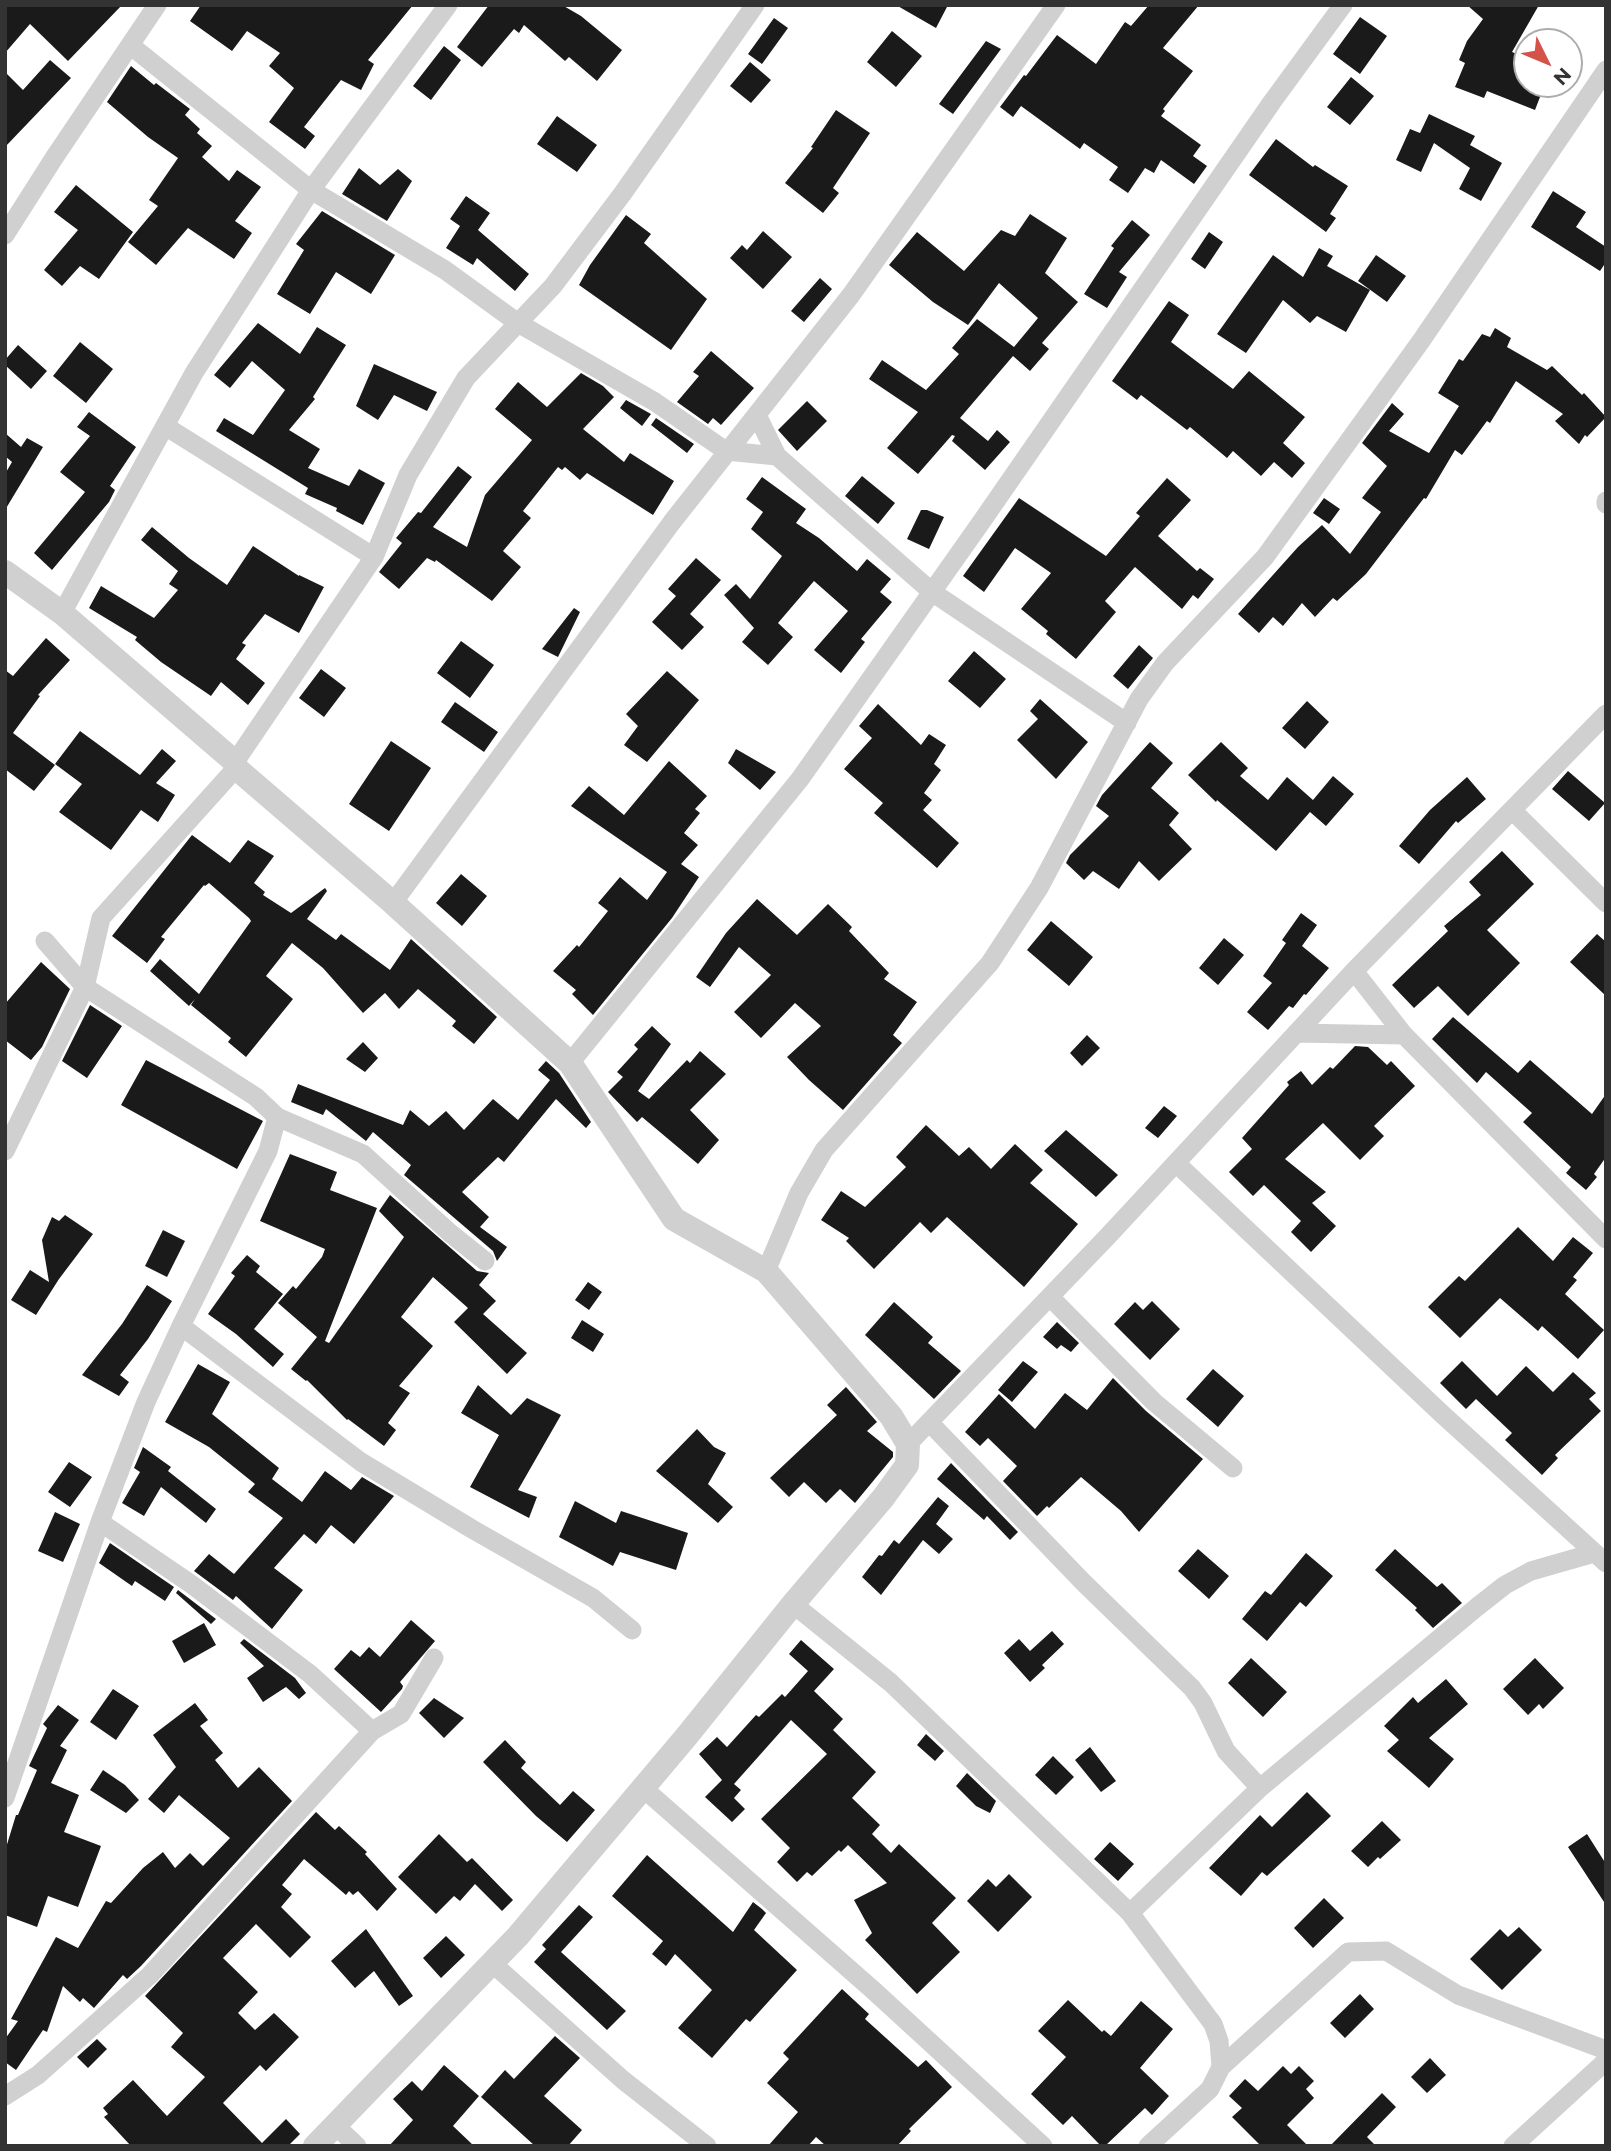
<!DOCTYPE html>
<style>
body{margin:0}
#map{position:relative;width:1611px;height:2151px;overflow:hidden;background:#fff;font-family:Montserrat,sans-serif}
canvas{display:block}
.frame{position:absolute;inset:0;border:7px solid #333;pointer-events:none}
.north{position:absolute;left:1513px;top:28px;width:70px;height:70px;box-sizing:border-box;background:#fff;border:2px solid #adadad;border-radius:50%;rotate:133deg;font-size:19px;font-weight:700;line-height:28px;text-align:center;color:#333}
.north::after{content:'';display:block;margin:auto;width:24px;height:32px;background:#d55249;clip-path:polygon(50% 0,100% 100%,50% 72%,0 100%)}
</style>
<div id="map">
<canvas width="1611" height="2151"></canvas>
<div class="frame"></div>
<div class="north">N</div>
</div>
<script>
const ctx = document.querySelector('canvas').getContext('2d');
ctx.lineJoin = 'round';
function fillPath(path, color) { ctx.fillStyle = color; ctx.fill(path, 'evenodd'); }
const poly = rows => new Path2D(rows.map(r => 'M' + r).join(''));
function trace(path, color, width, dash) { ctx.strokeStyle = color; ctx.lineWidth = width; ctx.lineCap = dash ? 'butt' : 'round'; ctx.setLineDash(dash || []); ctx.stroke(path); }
fillPath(poly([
 [5,5,122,5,68,61,30,24,5,53],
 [201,5,413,5,368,60,374,64,361,90,341,80,304,127,315,136,305,149,269,122,294,88,269,66,280,53,247,31,232,51,190,21],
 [489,5,562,5,581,16,622,50,597,81,569,57,565,61,524,25,519,33,514,29,482,67,457,47],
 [896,5,948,5,936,28],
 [1149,5,1199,5,1163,48,1193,71,1163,109,1165,111,1161,116,1201,145,1193,156,1207,166,1194,184,1161,160,1154,173,1145,168,1128,193,1109,180,1118,167,1084,143,1080,149,1021,106,1013,117,1000,107,1024,75,1026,76,1057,35,1096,64,1125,22,1131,26],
 [1467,5,1539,5,1512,52,1527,58,1527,84,1545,84,1535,110,1487,91,1484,98,1455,87,1465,63,1459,60,1467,41,1483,19],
 [1360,17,1387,36,1360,74,1333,54],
 [774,18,788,28,762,64,748,54],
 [892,31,922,56,896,87,867,62],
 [986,41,1001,49,953,114,939,104],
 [444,46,461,60,431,100,413,86],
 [50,60,71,78,5,147,5,72,23,90],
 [750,62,771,80,751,103,730,86],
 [131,66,154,85,156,83,190,109,185,115,200,129,197,133,212,146,202,157,229,181,237,170,261,187,235,221,252,233,234,259,188,228,156,265,128,242,158,206,149,200,178,158,148,137,107,102],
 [1351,77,1374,96,1350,125,1327,107],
 [836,110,870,133,833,188,839,193,823,213,785,183,813,148,811,147],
 [1429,114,1475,136,1470,145,1502,163,1481,201,1459,189,1470,168,1434,143,1421,172,1396,160,1410,129,1420,133],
 [557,116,597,145,577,172,537,144],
 [1276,139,1313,167,1315,165,1348,186,1330,214,1336,218,1326,232,1249,175],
 [359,168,380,185,398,169,412,181,387,221,342,194],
 [76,185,133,232,99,279,80,266,62,286,44,270,78,230,54,212],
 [1553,191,1586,212,1576,227,1606,247,1606,262,1600,271,1531,227],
 [466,196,490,213,478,230,529,274,515,291,477,258,473,265,446,248,460,226,450,219],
 [322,211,395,255,371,294,336,272,310,314,277,294,304,250,296,244],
 [1030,214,1067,238,1045,273,1078,302,1042,343,1049,349,1030,371,1013,356,960,418,988,441,997,430,1010,442,985,470,952,441,955,436,952,435,918,474,887,448,918,412,869,379,882,360,926,390,959,354,952,348,977,319,1014,347,1038,318,999,283,968,325,933,302,889,265,917,232,964,271,1001,230,1015,236],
 [626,215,651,234,644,243,707,299,671,350,579,285,590,265],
 [1132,220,1150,235,1119,272,1127,277,1107,308,1084,294,1114,248,1111,246],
 [763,231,792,257,763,289,730,258,742,245,747,250],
 [1209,232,1223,242,1205,269,1191,259],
 [1319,248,1333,256,1327,266,1370,290,1346,332,1317,316,1310,323,1283,300,1246,353,1217,334,1273,255,1303,277],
 [1376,255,1406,276,1387,302,1358,281],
 [820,278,832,289,804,322,791,311],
 [1169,301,1189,315,1171,342,1233,389,1249,371,1305,417,1283,443,1305,463,1292,478,1274,462,1261,476,1233,451,1227,458,1190,427,1187,430,1141,395,1137,400,1112,381],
 [258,323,300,354,317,327,346,345,313,397,315,399,289,430,320,449,308,468,349,486,359,469,385,483,363,525,336,511,337,508,305,494,308,488,216,431,224,418,253,435,285,390,252,361,230,388,214,375],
 [1495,328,1511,338,1507,347,1547,370,1552,366,1582,395,1584,393,1606,417,1587,437,1585,435,1579,444,1555,421,1563,414,1516,381,1490,423,1487,421,1462,455,1455,450,1426,499,1424,498,1366,574,1337,601,1333,598,1315,617,1302,603,1283,626,1273,617,1259,633,1238,614,1298,547,1322,525,1350,554,1381,512,1362,498,1387,466,1362,443,1392,403,1404,414,1389,431,1429,453,1459,406,1438,393,1459,359,1463,361,1482,334,1490,337],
 [80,342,113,369,86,403,53,376],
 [18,345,47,371,31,389,5,365,5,360],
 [711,351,754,388,721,425,713,418,708,424,677,402,699,376,693,372],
 [374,364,437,392,427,411,394,395,378,420,356,406],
 [581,373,603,386,614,397,583,429,624,462,630,453,674,481,653,515,587,473,580,480,565,467,562,470,558,467,523,511,531,518,503,551,521,567,492,601,436,560,435,562,427,558,399,589,379,572,402,543,396,538,418,512,421,513,458,466,472,477,433,527,467,547,485,495,532,440,495,409,518,382,547,407],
 [626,400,651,414,642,426,620,408],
 [807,401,827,421,797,451,778,430],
 [89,412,136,447,110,486,115,490,109,502,52,570,34,553,85,492,60,472,90,436,77,427],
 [656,418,694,444,687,453,651,425],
 [5,433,21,447,27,438,43,447,5,510,5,474,12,462,5,456],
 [862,476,895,503,878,524,845,496],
 [762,477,806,509,796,523,819,538,857,571,867,559,891,579,880,592,892,602,861,639,865,642,841,673,814,650,848,611,814,581,778,623,793,637,768,665,742,642,754,628,724,595,736,584,750,599,782,556,751,529,763,512,746,499],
 [1167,478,1191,500,1158,536,1197,571,1200,568,1214,579,1198,599,1193,595,1182,609,1135,567,1105,601,1116,612,1076,659,1046,634,1048,631,1021,609,1051,573,1015,548,984,592,963,576,1019,498,1106,556,1140,516,1136,513],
 [1324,498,1340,509,1329,524,1313,513],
 [921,510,927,510,944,517,929,549,907,539],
 [152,527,189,558,227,585,253,546,299,576,299,575,324,587,299,633,265,614,242,643,246,645,236,659,265,683,248,705,221,682,211,696,161,662,135,640,137,637,89,608,101,586,154,618,178,590,169,584,178,571,141,540],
 [696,558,721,580,690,614,704,627,682,650,652,622,676,596,668,589],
 [574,608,580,612,558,657,542,649],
 [46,638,70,660,38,695,40,696,13,733,55,765,34,791,5,769,5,670,13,676],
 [461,641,494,665,470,698,437,673],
 [1139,645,1153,658,1128,689,1113,676],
 [974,651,1006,679,980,708,948,681],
 [321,669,346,688,324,717,299,698],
 [667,671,699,700,647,762,624,745,638,726,626,714],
 [1040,699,1088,742,1056,779,1017,740,1038,719,1030,711],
 [1307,701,1329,722,1305,749,1282,728],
 [455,702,498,732,484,752,441,722],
 [878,704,921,745,929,734,946,745,934,764,941,770,924,793,932,800,923,810,959,843,937,868,874,813,883,803,844,769,872,738,859,726],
 [80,731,140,775,162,749,176,761,156,783,175,795,158,822,141,810,111,850,59,812,82,784,55,764],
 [391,741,431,768,389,831,349,804],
 [1150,742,1173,763,1151,788,1179,813,1169,825,1192,849,1159,881,1139,861,1119,889,1093,871,1084,880,1066,863,1070,855,1109,816,1096,806,1102,795],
 [1221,742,1248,768,1240,776,1268,800,1287,777,1313,800,1333,776,1354,794,1326,826,1310,812,1276,851,1217,800,1216,802,1188,775],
 [736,749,776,772,760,790,728,763],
 [669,761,707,796,695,809,700,813,684,833,698,845,681,864,699,877,672,918,593,1015,572,994,576,990,553,971,577,945,579,947,608,911,598,903,620,877,647,900,667,872,571,806,589,786,624,815],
 [1568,771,1605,803,1589,821,1552,789],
 [1467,777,1486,799,1458,823,1456,821,1419,864,1399,846,1430,810],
 [192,835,230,863,248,840,274,856,254,883,265,892,263,895,291,913,325,888,327,891,307,919,336,940,341,934,390,970,411,939,497,1017,474,1044,452,1026,456,1021,418,989,399,1009,385,993,363,1013,323,968,292,943,266,976,293,999,246,1057,228,1042,231,1038,191,1005,195,999,189,1006,150,971,160,959,199,994,251,921,249,918,209,883,205,886,204,885,161,937,165,939,147,963,112,936],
 [1502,851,1534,884,1487,930,1520,963,1468,1016,1438,986,1414,1008,1392,985,1448,931,1444,926,1481,895,1469,882],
 [461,874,487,896,462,926,436,903],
 [757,899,797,935,828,904,852,927,849,931,889,973,884,979,917,1002,893,1035,902,1043,843,1110,809,1080,787,1057,821,1026,795,1003,761,1038,734,1012,771,975,739,947,710,987,696,977,726,933],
 [1301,913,1317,925,1302,946,1329,968,1306,995,1304,994,1293,1008,1289,1006,1268,1030,1247,1012,1272,983,1263,976,1286,943,1282,940],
 [1051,921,1093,957,1069,986,1027,950],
 [1597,934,1606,942,1606,996,1570,962],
 [1224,938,1244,955,1218,985,1199,968],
 [41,962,70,989,42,1047,31,1060,5,1040,5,1004],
 [90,1005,122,1026,87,1078,62,1061],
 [1453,1017,1518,1073,1530,1060,1592,1114,1606,1094,1606,1157,1594,1174,1597,1177,1586,1190,1566,1173,1571,1167,1523,1122,1532,1113,1486,1072,1477,1083,1432,1039],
 [652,1026,671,1044,638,1091,649,1099,687,1060,690,1063,700,1051,726,1074,690,1110,719,1140,698,1164,642,1117,637,1122,608,1092,623,1077,617,1072,638,1049,634,1045],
 [1087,1035,1100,1048,1082,1066,1070,1053],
 [363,1042,378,1058,365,1072,346,1059],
 [1355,1046,1368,1047,1387,1065,1391,1061,1415,1086,1374,1126,1384,1136,1360,1160,1323,1123,1285,1159,1326,1192,1312,1203,1336,1226,1311,1252,1291,1232,1301,1221,1264,1185,1253,1196,1229,1172,1252,1149,1242,1138,1289,1085,1287,1082,1301,1071,1312,1085,1330,1067,1333,1069],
 [146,1060,263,1121,237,1169,121,1105],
 [546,1061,559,1073,591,1122,586,1128,556,1099,504,1162,498,1157,462,1192,489,1217,480,1227,507,1247,497,1261,493,1251,404,1175,411,1165,373,1132,366,1141,326,1109,323,1115,291,1102,298,1084,403,1125,410,1110,429,1126,446,1111,464,1130,493,1099,518,1120,550,1080,538,1070],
 [1164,1106,1177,1116,1158,1138,1145,1128],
 [926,1125,959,1156,969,1147,991,1169,1015,1144,1043,1170,1030,1183,1078,1224,1024,1287,947,1217,931,1233,920,1222,874,1269,846,1241,849,1238,821,1220,841,1191,865,1207,906,1167,896,1157],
 [1066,1130,1118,1175,1096,1197,1044,1151],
 [290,1154,337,1172,330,1190,377,1208,325,1341,329,1343,404,1237,379,1211,390,1195,477,1271,489,1273,479,1285,496,1301,483,1314,527,1353,507,1374,454,1322,468,1308,433,1277,401,1317,433,1346,399,1386,410,1393,388,1423,396,1430,384,1446,348,1419,347,1420,307,1380,306,1381,291,1369,317,1337,278,1303,293,1286,296,1289,322,1257,325,1249,260,1221],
 [65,1215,93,1234,59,1279,36,1315,11,1300,30,1270,49,1282,42,1240,52,1217,59,1221],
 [1518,1227,1553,1261,1573,1237,1593,1253,1573,1277,1577,1280,1565,1294,1604,1330,1578,1359,1542,1326,1538,1331,1500,1298,1460,1338,1428,1307,1459,1276,1465,1281],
 [163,1230,185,1241,167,1277,145,1266],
 [247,1255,260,1266,256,1272,283,1294,254,1329,284,1354,273,1367,236,1334,208,1314,235,1276,231,1273],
 [588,1282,602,1292,589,1310,575,1300],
 [147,1285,172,1301,148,1339,120,1375,129,1382,119,1396,82,1375,122,1324],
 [1152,1301,1180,1329,1150,1360,1114,1324,1135,1302,1143,1310],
 [894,1302,933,1337,928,1343,961,1371,934,1399,865,1335],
 [582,1320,604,1334,593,1352,571,1338],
 [1057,1322,1079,1343,1071,1352,1061,1345,1057,1349,1043,1337],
 [1023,1361,1038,1372,1012,1402,998,1390],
 [1462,1361,1497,1396,1526,1366,1553,1392,1573,1372,1596,1393,1589,1399,1601,1411,1555,1455,1558,1458,1542,1475,1505,1440,1512,1433,1476,1399,1466,1409,1440,1383],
 [198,1364,230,1382,212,1414,279,1468,272,1479,302,1502,325,1471,351,1490,362,1477,394,1496,354,1544,331,1525,316,1544,304,1534,274,1568,303,1590,272,1629,236,1596,233,1600,194,1571,209,1554,234,1574,283,1518,248,1492,255,1484,209,1447,165,1422],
 [1213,1369,1244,1396,1218,1427,1186,1399],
 [1113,1378,1146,1411,1203,1459,1139,1532,1121,1511,1081,1477,1049,1508,1047,1506,1037,1516,1003,1481,1017,1466,988,1438,980,1446,965,1432,999,1394,1035,1429,1065,1393,1087,1410],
 [478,1385,511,1415,527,1398,561,1415,518,1490,537,1497,529,1518,470,1487,499,1435,461,1413],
 [846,1387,877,1422,867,1431,893,1452,893,1457,855,1503,840,1489,826,1503,804,1482,789,1497,770,1478,837,1415,827,1405],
 [697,1429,714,1447,726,1453,708,1484,733,1507,718,1523,656,1471],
 [143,1447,171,1467,168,1471,216,1509,206,1523,161,1487,144,1516,122,1503,140,1472,134,1468],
 [69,1462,92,1477,70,1507,48,1492],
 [951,1463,1018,1532,1010,1540,987,1516,984,1520,937,1479],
 [938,1497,949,1506,936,1524,953,1539,939,1554,923,1540,881,1595,862,1577,879,1555,882,1556,894,1540,899,1544],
 [575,1501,616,1523,621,1511,688,1533,676,1570,620,1552,613,1566,559,1537],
 [55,1512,80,1524,63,1562,38,1551],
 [110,1543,174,1587,165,1601,135,1581,132,1586,99,1563],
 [1198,1549,1229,1576,1209,1599,1178,1571],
 [1395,1549,1437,1587,1442,1583,1462,1603,1433,1628,1415,1610,1417,1608,1375,1570],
 [1306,1553,1333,1576,1306,1607,1300,1602,1267,1641,1242,1619,1265,1591,1271,1595],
 [178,1590,216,1619,211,1624,176,1593],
 [411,1620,435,1641,400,1682,403,1686,402,1689,381,1712,334,1669,351,1650,360,1657,369,1647,380,1657],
 [204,1623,216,1645,184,1663,172,1641],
 [1052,1631,1064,1644,1042,1665,1045,1668,1030,1682,1004,1653,1019,1639,1030,1651],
 [244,1639,295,1678,306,1693,299,1699,286,1687,263,1702,247,1678,264,1666,240,1643],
 [801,1640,834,1669,814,1691,843,1719,833,1730,876,1772,852,1798,880,1825,872,1834,891,1853,899,1844,956,1898,932,1923,960,1952,917,1994,865,1940,872,1933,854,1900,887,1883,848,1845,841,1852,839,1850,812,1876,807,1872,797,1882,777,1862,790,1848,761,1819,827,1754,791,1720,734,1784,741,1790,734,1798,745,1809,732,1822,705,1797,722,1780,699,1754,717,1737,727,1747,756,1715,759,1717,782,1694,785,1697,808,1671,789,1654],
 [1251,1658,1287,1692,1263,1717,1228,1683],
 [1535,1658,1564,1688,1543,1709,1539,1704,1528,1715,1503,1689],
 [1446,1679,1468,1704,1429,1738,1454,1759,1429,1788,1387,1751,1399,1740,1384,1726,1413,1697,1418,1703],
 [113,1689,139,1706,116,1740,90,1722],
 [434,1698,464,1718,444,1738,419,1713],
 [195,1703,208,1720,200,1726,223,1753,215,1760,238,1788,259,1767,292,1801,141,1966,127,1979,123,1975,94,2008,83,1998,80,2002,63,1986,47,2032,43,2030,16,2070,5,2062,5,2039,18,2021,11,2019,56,1937,78,1948,106,1901,111,1903,143,1868,163,1852,175,1868,190,1853,203,1866,230,1838,179,1795,164,1813,148,1799,176,1767,153,1735],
 [58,1705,79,1720,60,1746,67,1750,51,1783,79,1795,64,1832,101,1846,78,1907,48,1896,37,1927,5,1915,5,1851,16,1815,18,1815,37,1770,29,1766,47,1728,43,1724],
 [926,1734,944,1751,935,1761,917,1745],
 [505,1740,526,1762,521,1768,560,1805,573,1791,595,1810,567,1842,536,1816,483,1762],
 [1090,1747,1116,1781,1101,1792,1075,1760],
 [1053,1756,1074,1777,1056,1795,1035,1775],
 [103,1770,125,1785,139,1800,126,1813,90,1790],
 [967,1773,996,1801,990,1813,976,1806,956,1786],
 [1307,1792,1331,1816,1267,1876,1262,1872,1241,1896,1209,1868,1260,1815,1272,1827],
 [316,1812,335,1830,339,1826,367,1852,365,1854,397,1889,377,1911,358,1891,353,1895,349,1891,346,1895,304,1859,282,1885,292,1894,281,1907,311,1937,290,1958,256,1924,223,1958,258,1992,238,2013,255,2030,274,2013,299,2037,266,2071,260,2065,223,2103,262,2143,286,2119,300,2134,288,2146,131,2146,104,2117,108,2114,103,2108,133,2080,167,2116,205,2077,171,2047,183,2033,145,1996],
 [1382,1821,1401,1840,1380,1859,1378,1857,1368,1867,1351,1851],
 [439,1834,467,1862,472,1858,513,1900,502,1911,475,1884,460,1901,454,1896,436,1914,398,1877],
 [1587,1834,1606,1864,1606,1905,1568,1847],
 [1110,1842,1134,1864,1118,1881,1094,1859],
 [647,1855,733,1932,753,1902,762,1909,766,1913,754,1930,797,1970,750,2022,746,2019,712,2058,678,2028,712,1990,675,1954,666,1966,652,1954,663,1941,612,1896],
 [1009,1874,1032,1897,998,1932,967,1901,988,1879,996,1887],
 [1324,1898,1344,1918,1313,1948,1294,1928],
 [579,1905,593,1917,561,1952,626,2011,607,2030,534,1962,546,1949,542,1945],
 [1519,1927,1542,1950,1502,1990,1470,1959,1500,1929,1508,1937],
 [366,1929,413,1996,399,2006,374,1971,355,1988,331,1961],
 [446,1936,465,1955,441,1978,423,1958],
 [842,1989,869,2014,865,2019,918,2067,926,2060,952,2087,909,2129,911,2131,897,2146,826,2146,816,2137,808,2146,768,2146,798,2112,767,2083,789,2059,783,2053],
 [1360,1994,1374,2009,1345,2038,1330,2023],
 [1068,2000,1102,2032,1104,2030,1111,2036,1141,2001,1173,2029,1140,2068,1169,2096,1152,2115,1145,2108,1105,2146,1101,2146,1072,2116,1063,2125,1031,2094,1066,2057,1038,2031],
 [555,2036,580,2058,544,2096,582,2130,568,2146,535,2146,481,2097,505,2070,514,2079],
 [97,2039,107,2049,88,2068,77,2057],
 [1430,2058,1446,2075,1427,2093,1411,2077],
 [444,2065,479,2096,453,2126,474,2146,389,2146,413,2120,393,2099,412,2081,422,2091],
 [1283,2066,1291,2074,1299,2066,1314,2081,1306,2089,1314,2098,1287,2125,1308,2146,1261,2146,1232,2117,1242,2108,1229,2096,1245,2079,1258,2091],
 [1382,2093,1396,2107,1367,2137,1376,2146,1330,2146]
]), '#1a1a1a');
trace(poly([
 [130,45,311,190,445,270,518,323,655,402,726,451,777,456],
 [5,235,54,158,157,5],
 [757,415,777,456,932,592,1127,723],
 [165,426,374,557],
 [1606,501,1606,504],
 [62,613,194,373,311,190,448,5],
 [235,762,374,557,408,475,466,378,553,286,623,193,755,5],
 [1512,810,1606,903],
 [393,903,672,522,851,295,1056,5],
 [45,941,85,987,256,1097,277,1117,363,1154,450,1233,485,1261],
 [1354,971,1404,1035,1606,1239],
 [1296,1033,1404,1035],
 [570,1063,800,779,982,521,1272,102,1343,5],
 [5,1151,85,987,101,918,236,768],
 [1176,1163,1442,1414,1606,1563],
 [766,1271,799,1193,824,1150,990,963,1039,888,1139,699,1165,663,1265,557,1421,341,1606,70],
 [1050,1297,1154,1402,1233,1468],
 [181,1326,361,1462,472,1529,593,1598,632,1630],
 [929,1422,1083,1582,1192,1688,1203,1703,1226,1751,1260,1788],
 [908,1444,1108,1236,1354,971,1606,714],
 [100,1522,191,1584,310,1674,372,1731],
 [793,1604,891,1683,1130,1913,1213,2024,1219,2041,1221,2067,1210,2089,1148,2146],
 [643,1788,873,1990,1043,2146],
 [5,1798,100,1522,146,1402,181,1326,268,1151,277,1117],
 [1130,1913,1260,1788,1477,1607,1505,1585,1531,1571,1594,1553],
 [492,1963,623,2080,707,2146],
 [1221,2067,1348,1952,1386,1951,1458,1995,1606,2050],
 [5,2096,38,2075,150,1975,372,1731,401,1714,434,1658],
 [335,2125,357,2146],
 [1513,2146,1606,2061]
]), '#d0d0d0', 19);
trace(poly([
 [5,572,62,613,235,762,236,768,393,903,570,1063,674,1219,766,1271,891,1416,908,1444,907,1465,883,1498,793,1604,686,1737,518,1936,315,2146]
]), '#d0d0d0', 24);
</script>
